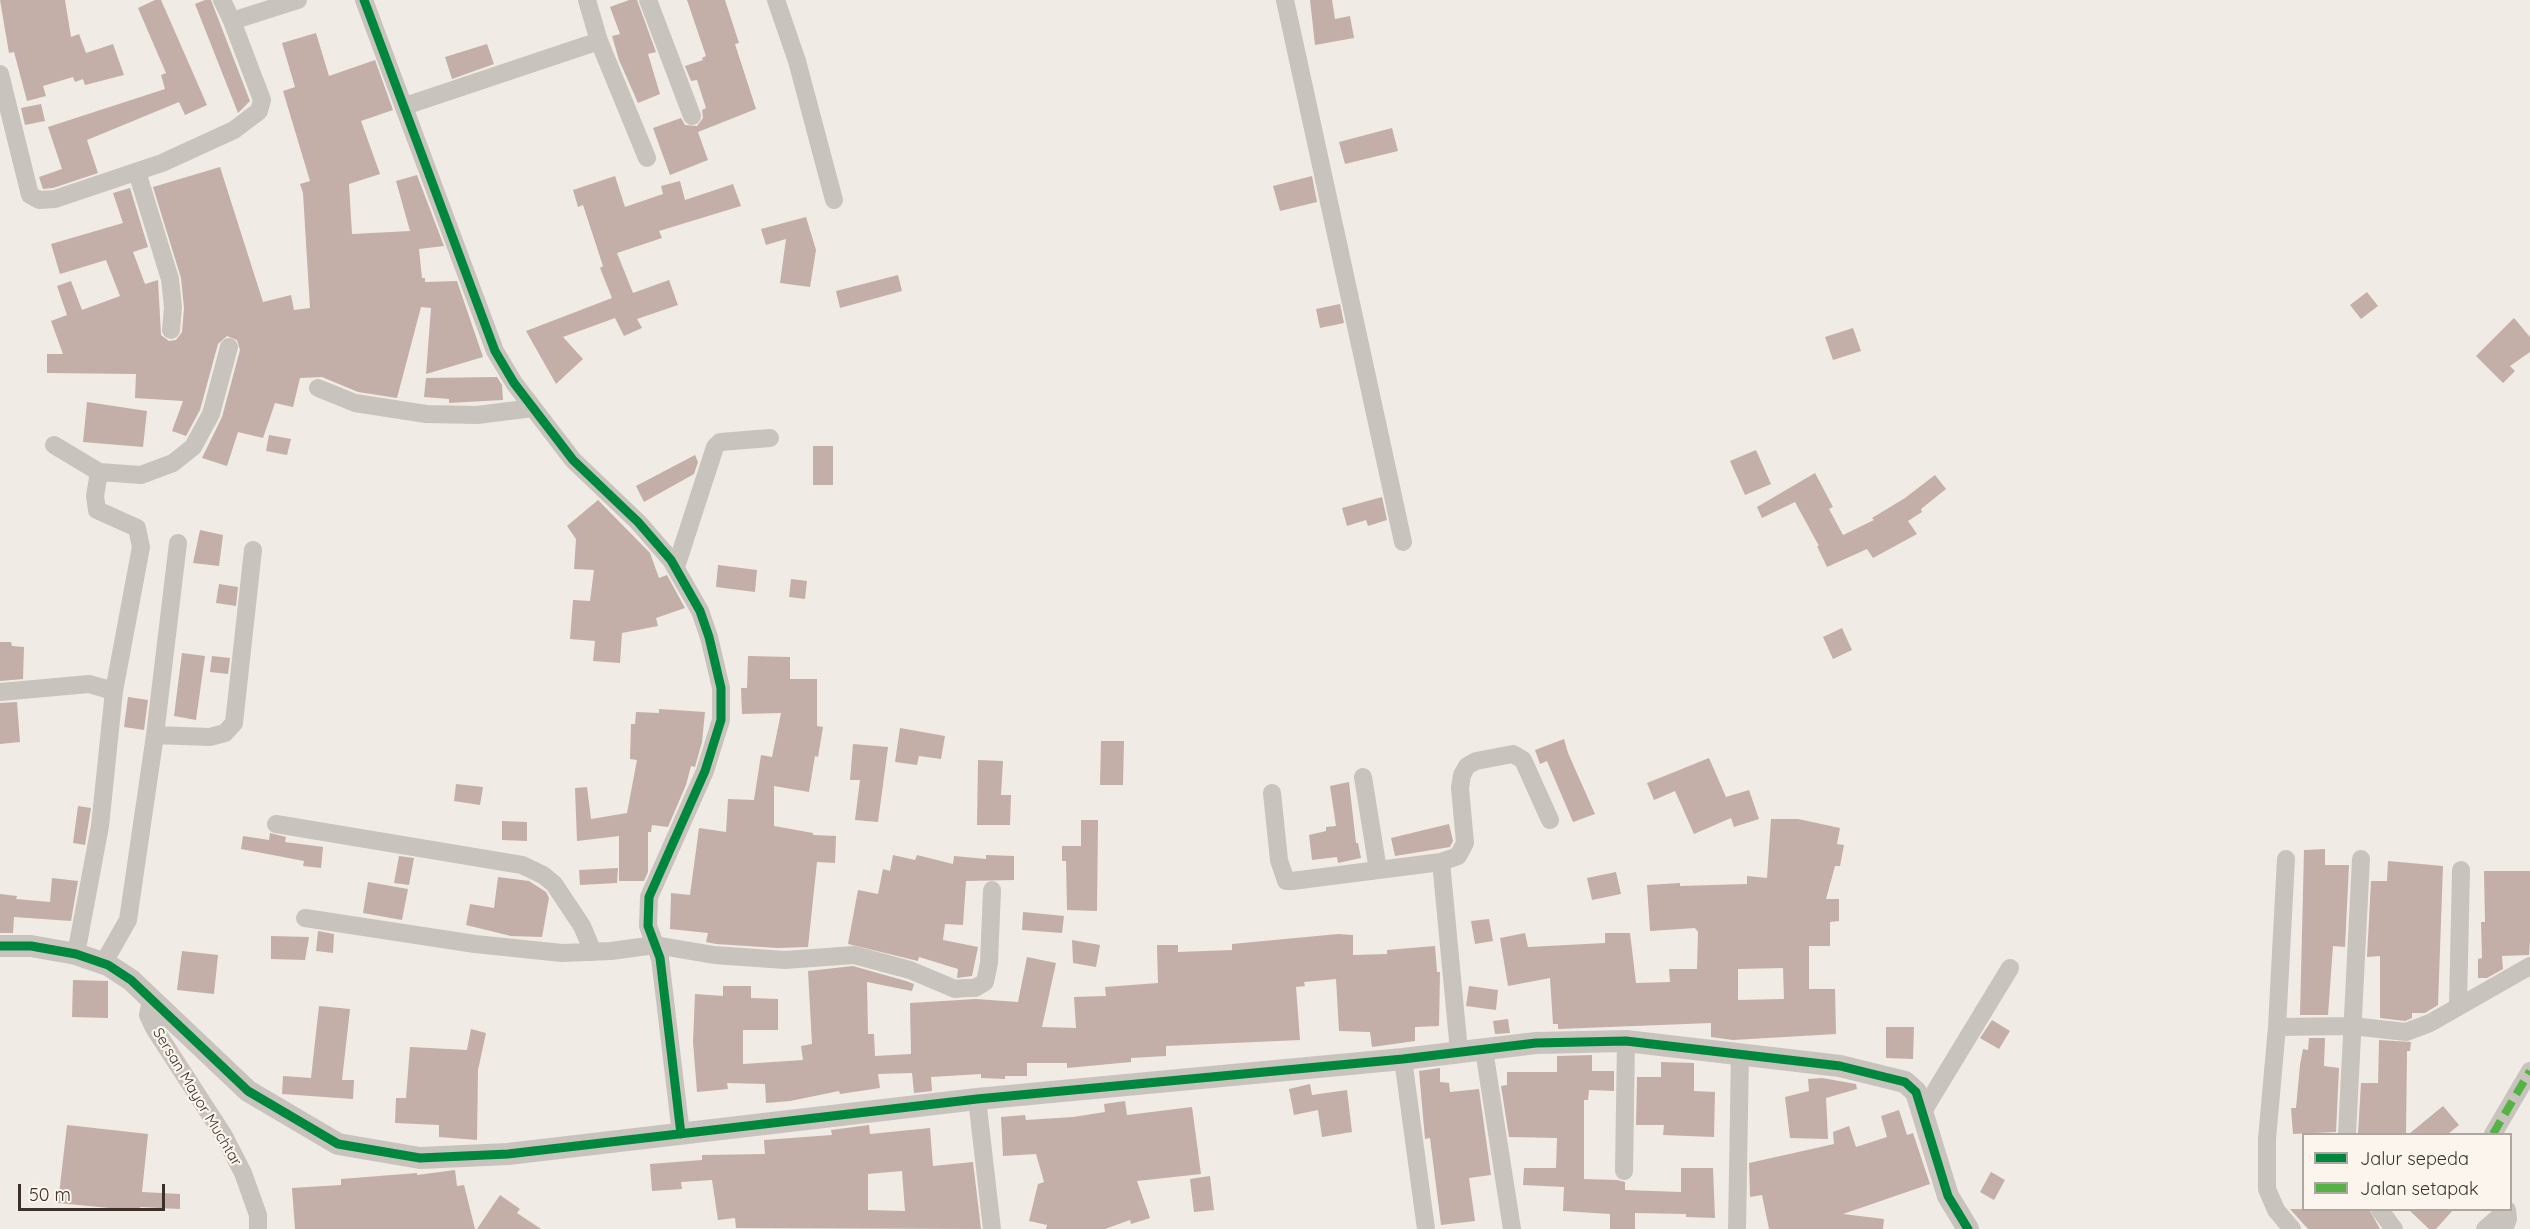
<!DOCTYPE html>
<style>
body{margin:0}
#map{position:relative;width:2530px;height:1229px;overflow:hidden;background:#f0ebe5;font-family:Quicksand,sans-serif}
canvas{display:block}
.legend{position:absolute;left:2302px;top:1133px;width:210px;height:78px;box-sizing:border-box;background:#fbf5ee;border:2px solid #aea6a0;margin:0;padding:8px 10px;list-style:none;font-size:18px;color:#3b302b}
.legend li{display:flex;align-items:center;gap:12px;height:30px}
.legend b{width:30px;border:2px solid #aea6a0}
.scale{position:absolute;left:18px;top:1184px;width:147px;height:27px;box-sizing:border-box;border:3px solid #3b302b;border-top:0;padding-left:8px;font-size:18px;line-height:21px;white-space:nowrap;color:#3b302b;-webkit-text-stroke:4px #fbf5ee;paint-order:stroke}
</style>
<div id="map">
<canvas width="2530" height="1229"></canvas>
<ul class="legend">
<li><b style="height:8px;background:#00873e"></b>Jalur sepeda</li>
<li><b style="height:8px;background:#57b246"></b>Jalan setapak</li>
</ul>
<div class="scale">50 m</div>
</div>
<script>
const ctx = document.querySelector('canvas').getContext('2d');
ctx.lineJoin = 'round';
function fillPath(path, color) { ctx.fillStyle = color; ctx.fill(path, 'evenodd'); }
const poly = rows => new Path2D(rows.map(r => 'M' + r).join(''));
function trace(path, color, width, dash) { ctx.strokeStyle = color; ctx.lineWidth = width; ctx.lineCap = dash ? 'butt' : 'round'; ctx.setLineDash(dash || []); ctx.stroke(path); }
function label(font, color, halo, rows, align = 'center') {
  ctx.font = font + ' Quicksand,sans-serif'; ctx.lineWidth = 4.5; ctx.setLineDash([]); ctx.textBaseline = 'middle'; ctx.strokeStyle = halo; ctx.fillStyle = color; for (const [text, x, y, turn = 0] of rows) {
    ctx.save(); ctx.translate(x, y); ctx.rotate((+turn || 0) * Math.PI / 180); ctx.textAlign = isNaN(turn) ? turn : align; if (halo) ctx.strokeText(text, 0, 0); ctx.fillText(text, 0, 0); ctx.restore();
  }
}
fillPath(poly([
 [0,0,65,0,71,37,79,34,86,53,113,44,124,75,85,85,83,79,75,82,73,77,43,86,46,96,27,101,14,52,9,53],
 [155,0,161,0,207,105,185,115,179,102,87,140,98,173,53,188,43,189,39,177,62,169,48,127,165,89,161,75,166,73,138,8],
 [205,0,211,0,250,101,238,113,195,4],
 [629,0,637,0,656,52,648,54,660,94,638,103,619,60,612,36,620,34,610,7],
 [687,0,725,0,739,43,735,44,756,109,698,132,708,160,670,175,653,128,681,118,685,125,697,126,703,118,702,110,706,108,697,80,691,81,685,66,703,60,702,58,706,56],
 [1310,0,1332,0,1335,19,1350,16,1354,38,1315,45],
 [316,33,329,76,375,60,393,110,361,121,380,174,349,184,352,234,410,231,396,181,417,175,444,246,419,249,422,278,425,278,425,282,457,281,483,357,426,374,431,308,421,307,397,398,358,392,322,377,300,378,293,407,275,403,263,438,238,432,227,466,202,458,222,417,240,350,237,340,227,336,218,344,200,410,186,436,172,431,183,401,135,398,136,374,47,373,47,354,63,354,51,321,67,315,57,286,71,281,82,310,120,296,106,260,60,274,51,244,123,223,113,193,130,188,148,247,133,252,145,284,158,280,161,335,169,341,176,340,182,332,184,308,181,278,153,187,220,167,263,302,291,295,294,310,310,308,303,193,300,184,310,181,283,91,295,87,282,43],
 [487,44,494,64,452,79,445,57],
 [41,104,45,121,25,125,21,108],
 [1392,128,1398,151,1345,164,1339,142],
 [615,176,625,207,663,194,661,186,680,181,685,200,733,184,741,206,659,231,662,238,617,253,633,293,669,280,678,305,637,319,642,328,624,336,615,318,563,337,583,359,556,384,526,331,612,298,600,268,603,266,583,205,578,207,573,190],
 [1312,176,1317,202,1280,211,1273,186],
 [806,217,816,250,810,287,780,283,786,239,766,245,761,229],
 [898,275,902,291,840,308,836,291],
 [2367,292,2378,306,2361,319,2350,305],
 [1340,304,1344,323,1320,328,1316,309],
 [2514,318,2530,337,2530,352,2510,366,2515,371,2503,383,2476,356],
 [1853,328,1861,351,1833,360,1825,337],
 [497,377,502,385,503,400,449,403,449,399,424,397,426,378],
 [87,402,147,411,143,447,83,442],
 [269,435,291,439,287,455,266,451],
 [813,446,833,446,833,485,813,485],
 [1756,450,1771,484,1745,495,1730,461],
 [695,455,698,462,694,474,644,502,636,486],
 [1815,473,1833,507,1829,509,1843,535,1874,520,1872,518,1905,498,1935,475,1946,489,1921,509,1922,512,1908,521,1917,534,1873,558,1867,549,1827,567,1817,546,1819,546,1795,502,1762,518,1757,507],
 [1382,497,1387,520,1368,526,1366,520,1347,526,1342,508],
 [598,500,650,553,659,578,667,575,685,608,656,618,658,626,622,633,620,663,593,661,595,641,570,639,573,600,590,601,594,570,574,569,576,539,567,526],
 [200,530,223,535,219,566,193,563],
 [718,565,757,570,755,592,716,587],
 [791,579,807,581,805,599,789,597],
 [219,584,238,587,236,606,216,603],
 [1842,628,1852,650,1833,659,1823,637],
 [0,642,11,642,12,646,24,647,23,679,0,681],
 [182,653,205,656,196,720,174,716],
 [212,656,230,658,228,674,210,672],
 [748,656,790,657,790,679,817,679,817,726,823,727,818,757,815,756,809,792,774,786,774,826,813,833,813,835,836,836,835,863,817,862,808,947,777,948,716,944,706,942,708,933,670,929,671,893,690,895,699,828,726,832,728,799,754,800,761,755,772,757,781,713,742,714,741,688,747,688],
 [128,697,148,700,144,730,124,727],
 [17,702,20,742,0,744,0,703],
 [659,709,705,712,702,742,695,767,691,766,686,785,668,827,652,825,651,832,648,832,648,872,644,881,619,881,619,836,577,841,575,788,587,787,591,819,627,813,637,760,630,759,631,724,635,724,636,712,659,713],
 [900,728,945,736,941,759,919,756,917,765,895,762],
 [1564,739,1568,753,1595,814,1573,822,1547,761,1540,764,1535,750],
 [1101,741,1124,741,1123,785,1100,785],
 [853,744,888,747,878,822,855,820,860,780,850,780],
 [1709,758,1726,797,1749,790,1759,819,1734,827,1731,818,1694,834,1675,791,1654,800,1647,783],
 [978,760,1003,761,1001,795,1011,795,1010,825,977,825],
 [1349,782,1356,843,1358,843,1361,858,1338,863,1337,857,1312,860,1309,835,1326,831,1326,827,1336,826,1330,786],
 [456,784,483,787,480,805,454,801],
 [78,806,91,808,85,845,73,843],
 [1771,819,1798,819,1840,828,1837,844,1844,845,1840,866,1835,866,1826,899,1839,899,1839,921,1830,922,1830,946,1809,946,1809,989,1835,989,1836,1034,1733,1040,1711,1037,1711,1023,1558,1029,1558,1024,1553,1024,1550,978,1508,986,1500,938,1525,933,1528,947,1605,943,1605,933,1630,933,1636,983,1670,982,1669,969,1697,969,1698,932,1695,928,1650,931,1647,885,1680,883,1680,886,1747,884,1747,876,1767,878],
 [1783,968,1784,999,1738,1000,1738,969],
 [1081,820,1098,820,1097,911,1067,910,1066,861,1062,861,1062,846,1081,846],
 [502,821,527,822,527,841,502,840],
 [1449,824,1453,841,1450,847,1395,856,1391,838],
 [270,833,286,837,285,842,323,847,321,868,303,866,304,861,241,849,243,836,269,840],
 [2325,849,2325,865,2349,865,2345,947,2333,946,2328,1015,2300,1015,2304,850],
 [893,855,915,860,917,855,953,864,954,856,986,859,986,855,1014,856,1014,880,966,881,963,925,945,924,943,940,978,947,972,976,957,978,958,969,919,957,918,961,848,944,858,890,878,894,883,869,890,871],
 [399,856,414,858,409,885,394,883],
 [2388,861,2443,866,2438,1005,2425,1013,2412,1013,2412,1018,2405,1021,2380,1018,2380,956,2367,957,2371,881,2387,881],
 [618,868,617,883,580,885,579,870],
 [2484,871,2530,871,2530,941,2529,955,2502,956,2503,969,2487,978,2478,978,2478,959,2482,958,2481,922,2485,922],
 [1616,872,1621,894,1592,900,1587,878],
 [498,877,529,881,546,892,549,898,542,937,511,936,466,925,470,904,494,908],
 [52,878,78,881,71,921,14,917,13,933,0,933,0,894,17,896,16,899,50,902],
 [368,882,408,889,402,920,363,913],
 [1023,912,1064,916,1062,933,1022,930],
 [1489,919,1493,941,1475,944,1471,921],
 [318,931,334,934,333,953,316,951],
 [1338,934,1353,935,1353,955,1387,954,1387,950,1435,946,1437,972,1440,972,1439,1026,1415,1027,1415,1041,1372,1047,1370,1032,1339,1031,1336,979,1304,982,1305,986,1296,987,1300,1040,1166,1046,1166,1056,1131,1058,1131,1062,1067,1068,1067,1063,1027,1063,1027,1076,1005,1076,1005,1079,981,1078,981,1074,931,1077,932,1091,914,1093,912,1073,878,1074,880,1088,840,1094,839,1091,790,1101,766,1103,765,1084,727,1083,728,1089,697,1092,693,1042,695,994,723,996,723,986,751,986,751,998,778,999,778,1030,743,1030,743,1064,803,1060,801,1046,812,1044,808,971,853,966,906,981,914,984,912,991,867,982,868,1034,874,1034,875,1056,911,1054,910,1003,976,999,1018,1002,1027,957,1056,963,1042,1027,1076,1028,1074,997,1106,996,1105,987,1158,983,1157,945,1178,945,1178,952,1232,950,1232,944],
 [271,936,309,937,305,960,271,959],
 [1072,940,1100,945,1096,967,1073,963],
 [182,951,218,955,214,994,177,990],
 [73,980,108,981,108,1018,72,1017],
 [1469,986,1498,990,1496,1010,1466,1006],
 [319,1006,350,1009,342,1080,354,1080,353,1099,282,1094,283,1076,311,1078],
 [1508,1019,1510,1033,1495,1034,1493,1021],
 [1992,1020,2010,1031,1999,1049,1980,1038],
 [1886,1027,1914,1027,1913,1059,1886,1058],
 [471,1029,486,1033,478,1070,477,1140,439,1137,439,1125,395,1123,396,1098,406,1098,410,1047,467,1050],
 [2309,1038,2325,1038,2324,1066,2339,1068,2336,1132,2293,1134,2291,1108,2296,1108,2300,1065,2303,1049,2308,1050],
 [2379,1040,2411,1042,2410,1051,2407,1051,2406,1134,2358,1134,2361,1083,2378,1083],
 [1592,1055,1592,1071,1614,1071,1614,1091,1589,1090,1588,1100,1584,1100,1584,1179,1617,1180,1625,1182,1625,1190,1681,1192,1681,1168,1713,1168,1715,1218,1686,1217,1686,1214,1635,1213,1635,1229,1610,1229,1610,1214,1563,1211,1564,1187,1523,1185,1524,1168,1556,1168,1557,1138,1509,1137,1501,1086,1507,1085,1507,1072,1557,1072,1557,1056],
 [1661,1062,1694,1063,1694,1091,1715,1092,1714,1137,1663,1135,1664,1125,1636,1125,1637,1077,1661,1077],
 [1440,1068,1440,1082,1449,1083,1450,1092,1479,1089,1491,1175,1469,1178,1475,1221,1441,1225,1430,1138,1425,1139,1419,1071],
 [1822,1078,1856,1084,1857,1089,1826,1098,1828,1139,1790,1138,1785,1097,1809,1091,1808,1079],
 [1310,1084,1312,1095,1347,1090,1352,1132,1322,1137,1318,1110,1294,1115,1289,1089],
 [1125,1101,1127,1115,1192,1107,1201,1174,1137,1181,1150,1218,1131,1224,1130,1220,1105,1229,1046,1229,1047,1225,1029,1221,1038,1184,1044,1182,1036,1154,1003,1156,1001,1117,1025,1115,1026,1120,1073,1117,1105,1112,1104,1104],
 [2443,1106,2459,1125,2448,1134,2409,1134],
 [1899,1110,1907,1135,1913,1133,1930,1184,1843,1214,1884,1219,1883,1229,1769,1229,1762,1195,1750,1197,1749,1163,1834,1144,1833,1132,1849,1126,1856,1147,1887,1137,1881,1116],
 [67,1125,148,1134,142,1192,180,1194,180,1209,140,1207,140,1211,58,1203],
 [869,1125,870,1134,930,1128,933,1166,973,1162,981,1229,736,1228,735,1218,718,1220,712,1180,681,1182,682,1189,652,1191,650,1164,702,1160,702,1155,765,1154,764,1140,832,1135,831,1130],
 [902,1171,905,1211,868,1210,868,1174],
 [455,1170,457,1186,464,1185,475,1229,295,1229,292,1188,341,1185,341,1179,417,1173,417,1175],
 [1991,1172,2005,1180,1994,1200,1980,1192],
 [1210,1176,1214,1210,1194,1212,1190,1179],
 [500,1195,520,1209,517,1213,541,1229,477,1229],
 [2290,1209,2369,1209,2380,1229,2308,1229],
 [2408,1209,2454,1209,2436,1229,2429,1229]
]), '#c3afa7');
trace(poly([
 [222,0,232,21,298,0],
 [364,0,495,351,514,383,573,460,638,522,671,560,700,611,709,637,721,688,721,720,705,771,649,897,648,926,660,958,681,1134],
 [587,0,599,41,647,158],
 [648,0,692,116],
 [776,0,797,61,834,200],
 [1285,0,1403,542],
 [0,74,30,195,39,200,55,199,162,163,234,130,259,111,262,100,232,21],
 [405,106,599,41],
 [137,172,170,279,173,307,171,330],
 [318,388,355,403,426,414,477,415,533,408],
 [54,445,99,472,141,475,173,463,193,447,211,414,229,347],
 [99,472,95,496,97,510,137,528,141,547,114,691],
 [676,567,715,447,720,442,770,438],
 [0,692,89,684,114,691,100,826,76,954],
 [155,735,210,737,225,733,234,723,253,550],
 [1363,777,1378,870],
 [1272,793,1279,860,1286,881,1292,881,1441,862,1458,856,1465,843,1460,788,1462,775,1467,766,1476,761,1513,754,1523,760,1550,820],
 [276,824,522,865,543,875,554,884,582,926,593,952],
 [2286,859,2277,1027,2352,1026,2406,1032,2430,1023,2530,966],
 [1441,862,1459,1051],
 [305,918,475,944,562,953,611,951,655,945,714,955,785,960,854,955,910,970,955,989,965,988,975,988,985,982,989,963,992,890],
 [103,964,128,920,155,735,178,543],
 [151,1000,148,1015,154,1028,224,1136,243,1173,258,1215,258,1229],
 [2458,1005,2461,870],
 [2277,1027,2267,1139,2267,1189,2276,1210,2292,1229],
 [1484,1050,1512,1229],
 [1403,1059,1426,1229],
 [977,1099,992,1229],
 [1922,1113,2010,968],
 [2347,1134,2361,859],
 [2493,1134,2530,1071],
 [1624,1171,1626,1041],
 [2380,1210,2394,1229],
 [1737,1229,1740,1053],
 [2485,1229,2507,1210,2508,1219,2504,1229]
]), '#c9c3be', 18);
trace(poly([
 [0,946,31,946,76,954,108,965,131,980,248,1091,338,1144,420,1158,508,1154,977,1099,1403,1059,1536,1043,1626,1041,1840,1066,1905,1082,1916,1092,1948,1196,1968,1229]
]), '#c9c3be', 22);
trace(poly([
 [2493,1134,2530,1071]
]), '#57b246', 8, [15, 8]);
trace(poly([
 [364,0,495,351,514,383,573,460,638,522,671,560,700,611,709,637,721,688,721,720,705,771,649,897,648,926,660,958,681,1134],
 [0,946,31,946,76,954,108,965,131,980,248,1091,338,1144,420,1158,508,1154,977,1099,1403,1059,1536,1043,1626,1041,1840,1066,1905,1082,1916,1092,1948,1196,1968,1229]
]), '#00873e', 9);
label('15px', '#3b302b', '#fbf5ee', [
 ["Sersan Mayor Muchtar",197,1097,59]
]);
</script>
